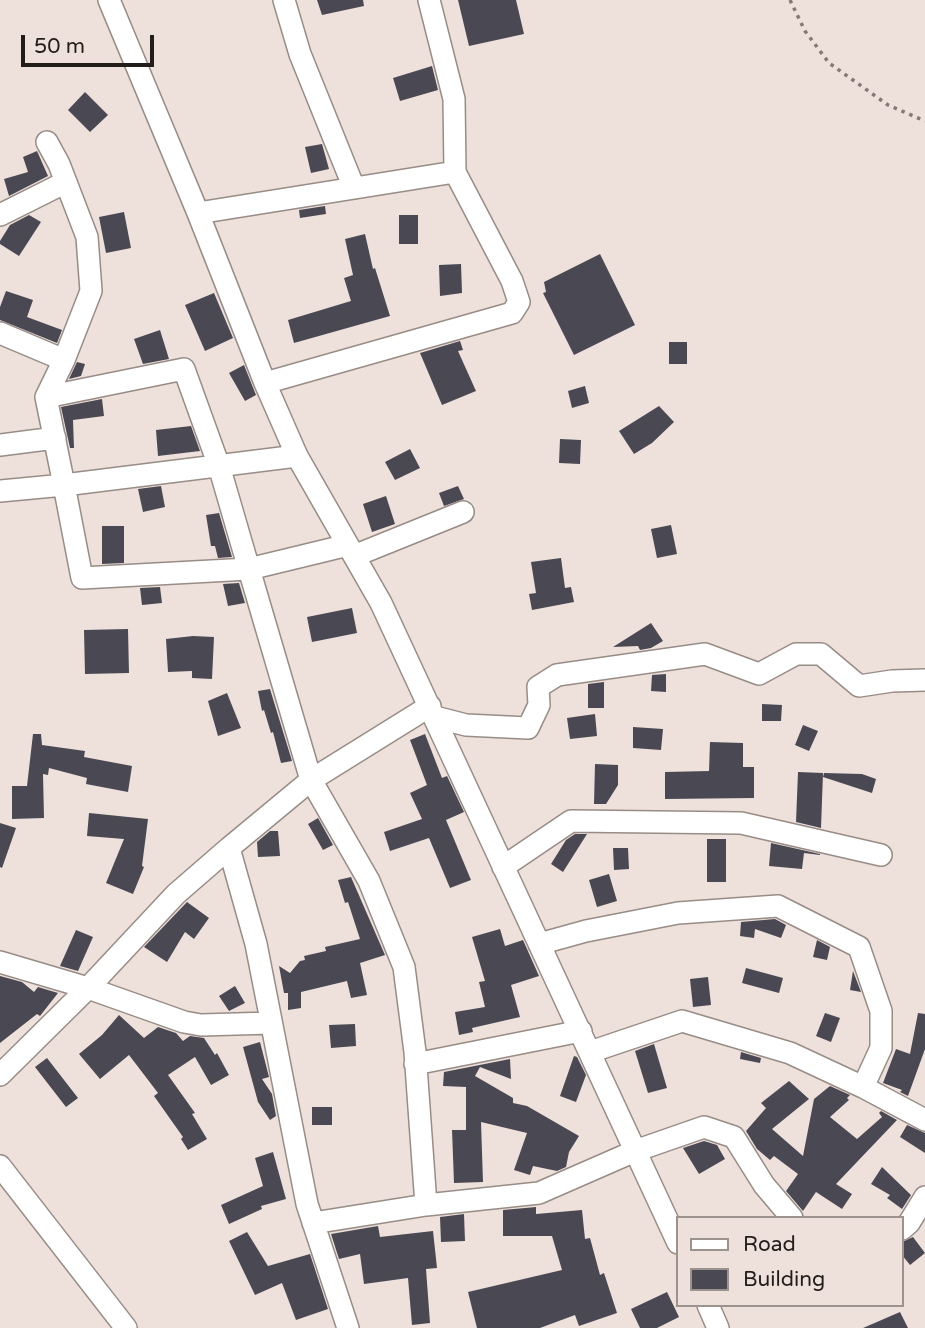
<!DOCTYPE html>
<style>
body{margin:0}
#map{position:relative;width:925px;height:1328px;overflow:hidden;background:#eee1db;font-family:"Varela Round",sans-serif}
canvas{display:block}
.legend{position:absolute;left:676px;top:1216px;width:228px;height:91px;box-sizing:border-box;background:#eee1db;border:2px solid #9c938e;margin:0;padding:9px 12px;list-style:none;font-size:21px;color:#221d1b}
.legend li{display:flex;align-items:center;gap:14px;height:35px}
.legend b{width:35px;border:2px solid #9c938e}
.scale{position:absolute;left:21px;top:35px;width:133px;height:32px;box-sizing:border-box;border:4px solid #221d1b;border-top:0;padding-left:9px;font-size:21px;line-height:24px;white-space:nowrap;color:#221d1b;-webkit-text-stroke:5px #eee1db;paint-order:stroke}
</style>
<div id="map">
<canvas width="925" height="1328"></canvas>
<ul class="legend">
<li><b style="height:9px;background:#fff"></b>Road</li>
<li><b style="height:19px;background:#4a4953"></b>Building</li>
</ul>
<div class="scale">50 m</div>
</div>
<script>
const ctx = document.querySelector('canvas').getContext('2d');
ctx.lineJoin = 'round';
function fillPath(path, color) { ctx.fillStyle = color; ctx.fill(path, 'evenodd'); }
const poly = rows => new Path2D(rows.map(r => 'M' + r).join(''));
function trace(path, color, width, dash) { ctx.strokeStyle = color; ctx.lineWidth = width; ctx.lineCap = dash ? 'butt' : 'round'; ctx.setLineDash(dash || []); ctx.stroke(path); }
fillPath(poly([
 [317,0,363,0,364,6,322,15],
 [458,0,516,0,524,34,469,46],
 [432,66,438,90,400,101,393,78],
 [85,92,108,115,90,132,68,110],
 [322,144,329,169,311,173,305,147],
 [37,151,48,176,9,196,4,179,28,172,23,157],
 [325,206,326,214,300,218,299,210],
 [124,212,131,248,106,253,99,217],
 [29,215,41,222,19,256,0,244,0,241,10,225],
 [399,215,418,215,418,244,399,244],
 [365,234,373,269,375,268,390,316,294,343,288,320,351,301,344,278,353,275,345,239],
 [600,254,635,325,574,355,543,293,546,292,544,282],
 [461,264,462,293,440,296,439,265],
 [6,291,33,300,27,317,62,330,57,343,0,320,0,307],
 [214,293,233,338,205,351,185,305],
 [160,330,169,359,143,364,134,339],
 [460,341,463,350,458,351,476,391,442,405,420,353],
 [669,342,687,342,687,364,669,364],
 [77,362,85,364,81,376,69,379],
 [244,365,256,395,245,401,229,373],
 [585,386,589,403,572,408,568,391],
 [102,399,104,416,73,420,74,448,70,448,61,407],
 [659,406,674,422,652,443,634,454,619,431],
 [191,426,200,451,158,456,156,430],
 [560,439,581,440,580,464,559,463],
 [410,449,420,468,395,480,385,462],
 [161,486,165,507,143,512,138,489],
 [458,486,464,499,444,506,439,493],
 [386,496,395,524,372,532,363,504],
 [219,513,232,557,218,558,215,546,211,546,206,515],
 [671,525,677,554,657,558,651,529],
 [102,526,124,526,124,563,102,564],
 [561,558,565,588,571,587,574,602,532,610,529,594,536,593,531,562],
 [239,583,245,603,228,606,223,584],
 [160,587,162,603,142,605,140,588],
 [352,608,357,633,312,642,307,617],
 [651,623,663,641,651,648,640,650,638,646,613,647],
 [128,629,129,673,85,674,84,630],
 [193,636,214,637,212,679,192,678,192,671,168,672,166,639],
 [666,674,666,692,651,691,652,675],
 [604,682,604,708,588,708,588,684],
 [270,689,292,761,281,763,273,732,271,733,264,710,262,711,258,691],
 [227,693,241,728,218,736,208,701],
 [762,704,782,705,781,721,762,721],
 [595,714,597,736,570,739,567,718],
 [803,725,818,731,809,751,795,745],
 [633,727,663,729,661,750,633,748],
 [33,734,41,734,42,745,85,751,84,757,132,766,128,792,86,784,87,778,49,768,48,775,43,774,44,818,12,819,12,786,27,786],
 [425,734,442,778,447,776,464,812,446,820,471,880,450,888,429,838,390,851,384,832,422,819,410,793,427,785,410,740],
 [710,742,743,743,743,767,754,767,754,798,665,799,665,772,709,771],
 [595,764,618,765,618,785,606,804,594,804],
 [798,772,823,773,821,828,796,822],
 [824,773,862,774,876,779,872,793,823,777],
 [89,813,148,819,142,866,144,867,133,894,106,883,124,839,87,836],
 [318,818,333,845,323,850,308,824],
 [0,823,16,828,2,868,0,867],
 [270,831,278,831,280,856,258,857,257,842],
 [575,834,587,834,563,872,551,864,566,840],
 [707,839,726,839,726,882,707,882],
 [771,843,820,854,820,855,804,853,802,869,769,866],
 [613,848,628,848,629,869,614,870],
 [609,874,617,901,597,907,589,880],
 [351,877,385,955,360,963,367,995,351,998,347,981,301,992,301,1008,288,1010,288,993,284,993,279,966,290,973,300,961,305,960,304,956,326,951,325,947,360,939,348,902,345,903,338,880],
 [187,902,209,918,194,939,185,932,167,962,144,947],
 [775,919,786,925,781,938,755,929,754,938,740,936,741,922],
 [500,929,505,946,523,940,539,976,511,985,520,1017,472,1028,473,1032,459,1035,455,1012,485,1007,479,982,485,981,472,937],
 [76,930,93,937,78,971,60,966],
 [817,940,830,947,827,960,813,957],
 [746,968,783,978,779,993,742,983],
 [853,971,861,992,850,990],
 [0,976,22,982,34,992,38,987,58,993,40,1016,37,1014,0,1043],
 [708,977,711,1005,693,1007,690,979],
 [235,986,245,1003,229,1011,219,996],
 [825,1013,840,1018,831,1042,816,1036],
 [918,1013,925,1014,925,1049,908,1096,900,1092,902,1090,883,1083,896,1049,910,1054],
 [119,1015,144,1038,158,1027,176,1033,183,1041,190,1036,204,1038,215,1055,217,1053,229,1075,211,1085,195,1057,168,1075,195,1113,192,1114,207,1139,188,1150,181,1139,183,1137,154,1096,158,1093,129,1055,100,1079,79,1054,102,1035],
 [355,1024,356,1046,331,1048,329,1025],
 [260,1042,269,1077,262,1079,272,1094,276,1116,270,1120,258,1102,243,1047],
 [654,1044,667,1088,648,1093,635,1051],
 [741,1052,761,1058,760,1063,740,1059],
 [574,1056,577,1057,586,1075,576,1102,560,1096],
 [47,1058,78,1098,66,1107,35,1067],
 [510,1059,511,1079,480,1067,475,1076,513,1098,513,1103,527,1106,579,1136,569,1152,566,1167,557,1171,533,1166,530,1175,514,1170,527,1133,481,1122,483,1182,454,1183,452,1130,466,1130,466,1087,443,1086,444,1072],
 [789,1081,809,1099,772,1129,803,1156,814,1099,830,1086,850,1095,847,1098,849,1100,830,1117,857,1139,882,1117,879,1113,881,1111,897,1120,836,1184,852,1194,842,1209,816,1192,803,1211,786,1191,798,1174,774,1156,770,1160,757,1149,746,1131,766,1108,761,1103],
 [312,1107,332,1107,332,1125,312,1125],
 [907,1125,925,1133,925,1153,900,1137],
 [704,1141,717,1145,725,1159,699,1174,683,1148],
 [273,1152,286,1199,261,1206,262,1209,229,1224,221,1205,263,1186,255,1158],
 [882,1167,911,1195,902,1209,887,1198,890,1195,871,1184],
 [536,1207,536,1214,582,1210,585,1239,590,1238,600,1275,604,1273,617,1313,579,1326,575,1315,540,1328,477,1328,468,1292,562,1270,552,1236,503,1236,503,1210],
 [464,1214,465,1241,441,1242,440,1217],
 [378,1226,380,1237,433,1231,437,1268,426,1269,430,1323,412,1325,408,1278,364,1284,360,1254,339,1259,331,1234],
 [247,1232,268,1266,310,1254,328,1309,296,1320,282,1283,255,1295,229,1241],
 [913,1237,925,1253,910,1265,902,1255,902,1242],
 [667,1292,679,1317,657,1328,640,1328,631,1309],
 [900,1312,908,1328,863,1328]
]), '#4a4953');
const minor = poly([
 [109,0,198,213,265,383,297,456,381,603,678,1243],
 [284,0,300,54,354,188],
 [47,142,59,164,87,237,91,291,64,360,46,397,64,485,297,456],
 [198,213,455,172,454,99,429,0],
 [0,215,66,182],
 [0,333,64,360],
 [265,383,512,313,519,302,512,281,455,172],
 [0,445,55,438],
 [0,491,64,485,82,578,249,569,219,466,184,369,46,397],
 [348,545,249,569,311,780,369,881,404,967,415,1052,426,1205],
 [354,556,463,512],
 [435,717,466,725,528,728,539,705,538,687,557,675,705,654,759,674,796,654,821,654,859,686,892,681,925,680],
 [229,848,256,944,307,1204,348,1328],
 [503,867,571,821,741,823,881,855],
 [539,944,586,931,678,913,778,906,859,947,881,1011,881,1048,863,1087],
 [0,962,88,988,184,1022,201,1025,271,1023],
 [590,1052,682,1021,790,1053,863,1087,925,1120],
 [415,1064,581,1031],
 [0,1075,88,988,176,894,229,848,311,780,430,706],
 [0,1166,126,1328],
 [313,1223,426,1205,539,1193,635,1151,704,1127,734,1137,764,1185,792,1218],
 [902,1229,909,1223,925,1197],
 [708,1305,718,1328]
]);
trace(minor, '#988c86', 24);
trace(poly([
 [790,0,805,31,829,63,888,105,925,121]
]), '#827a76', 3.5, [3.5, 5]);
trace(minor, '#fff', 21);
</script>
